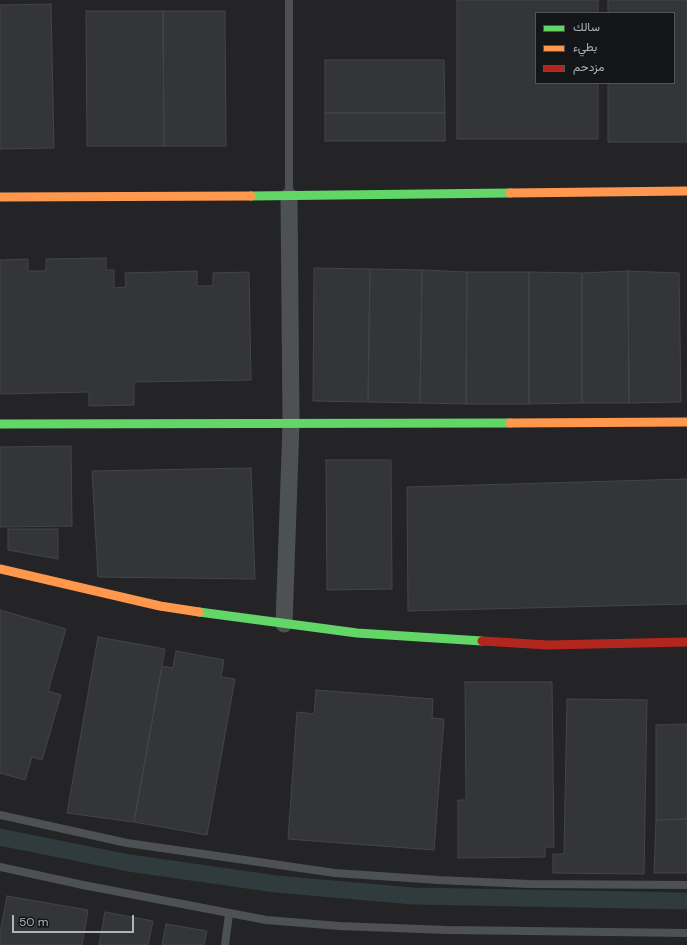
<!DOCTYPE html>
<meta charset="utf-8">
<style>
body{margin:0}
#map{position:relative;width:687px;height:945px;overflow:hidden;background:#1a1a1a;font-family:"DM Sans",Vazirmatn,sans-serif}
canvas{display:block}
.legend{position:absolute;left:535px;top:12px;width:140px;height:72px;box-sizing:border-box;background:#141516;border:1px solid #515558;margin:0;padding:5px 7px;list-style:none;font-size:12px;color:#acb4ba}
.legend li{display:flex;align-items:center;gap:8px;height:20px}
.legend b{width:20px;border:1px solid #515558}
.scale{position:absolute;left:12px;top:915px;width:122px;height:18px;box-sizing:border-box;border:2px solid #acb4ba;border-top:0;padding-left:5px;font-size:12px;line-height:14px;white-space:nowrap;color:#acb4ba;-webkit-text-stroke:3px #141516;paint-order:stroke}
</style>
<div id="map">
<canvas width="687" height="945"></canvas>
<ul class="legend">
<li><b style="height:5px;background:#63d668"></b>سالك</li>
<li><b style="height:5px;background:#ff974d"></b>بطيء</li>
<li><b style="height:5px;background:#b3261e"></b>مزدحم</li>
</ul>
<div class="scale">50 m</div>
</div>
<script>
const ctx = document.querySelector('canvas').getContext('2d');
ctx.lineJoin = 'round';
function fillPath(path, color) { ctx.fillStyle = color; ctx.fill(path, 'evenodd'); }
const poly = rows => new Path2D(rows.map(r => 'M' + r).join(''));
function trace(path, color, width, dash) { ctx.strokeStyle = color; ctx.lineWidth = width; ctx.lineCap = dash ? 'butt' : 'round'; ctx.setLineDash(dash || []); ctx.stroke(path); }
fillPath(poly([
 [0,0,687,0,687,945,0,945],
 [536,13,674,13,674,83,536,83]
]), '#242426');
trace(poly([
 [0,837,129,863,276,884,413,896,687,901]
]), '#303b3d', 17);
const building = poly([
 [457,0,598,0,598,13,536,13,536,83,598,83,598,139,457,139,457,0],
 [608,0,687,0,687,142,608,142,608,83,674,83,674,13,608,13,608,0],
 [51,4,54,148,0,149,0,5,51,4],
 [86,11,163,11,164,146,87,146,86,11],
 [163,11,225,11,226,146,164,146,163,11],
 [325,60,444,60,445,113,325,113,325,60],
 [325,113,445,113,445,141,325,141,325,113],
 [106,258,106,270,114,270,114,288,126,287,125,273,197,271,197,286,213,286,213,273,249,272,251,380,134,382,134,405,89,406,89,392,0,394,0,260,28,259,28,271,46,271,46,259,106,258],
 [314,268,370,269,368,402,313,401,314,268],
 [370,269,422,270,420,403,368,402,370,269],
 [422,270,467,272,466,404,420,403,422,270],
 [628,271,679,273,681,402,629,403,628,271],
 [628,271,629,403,582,403,582,273,628,271],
 [467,272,529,272,529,404,466,404,467,272],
 [529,272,582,273,582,403,529,404,529,272],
 [71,446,72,526,0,527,0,447,71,446],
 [326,460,391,460,392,589,327,590,326,460],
 [251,468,255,579,98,577,92,471,251,468],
 [687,479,687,604,408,611,407,487,687,479],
 [8,529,58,529,58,559,8,550,8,529],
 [0,610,66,629,48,691,61,695,42,760,32,757,25,780,0,773,0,610],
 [98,637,165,649,134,822,67,813,98,637],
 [176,651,224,660,221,677,235,679,207,835,134,822,162,666,173,668,176,651],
 [465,682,552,682,554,847,545,847,545,857,458,858,458,800,466,800,465,682],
 [316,690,433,699,432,718,444,719,434,850,288,839,297,712,314,714,316,690],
 [567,699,647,700,644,874,553,873,553,854,564,854,567,699],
 [687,724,687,819,656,820,656,725,687,724],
 [687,819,687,873,654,873,656,820,687,819],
 [7,896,88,910,82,945,0,945,0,933,7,896],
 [105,912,153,921,148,945,99,945,105,912],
 [166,924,207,931,204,945,162,945,166,924]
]);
fillPath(building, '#343536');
trace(building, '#424546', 1);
trace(poly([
 [289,196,289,0],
 [0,815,127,843,335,873,438,880,529,884,687,885],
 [0,867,83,885,266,920,339,926,447,930,687,933],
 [225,945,229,914]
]), '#4e5153', 8);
trace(poly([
 [284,624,291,424,289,196]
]), '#4e5153', 17);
trace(poly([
 [251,196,510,193],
 [0,424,510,423],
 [199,612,357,633,482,641]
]), '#63d668', 9);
trace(poly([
 [510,193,687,191],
 [0,197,251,196],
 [510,423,687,422],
 [0,569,160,606,199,612]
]), '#ff974d', 9);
trace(poly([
 [482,641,548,645,687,642]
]), '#b3261e', 9);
</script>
